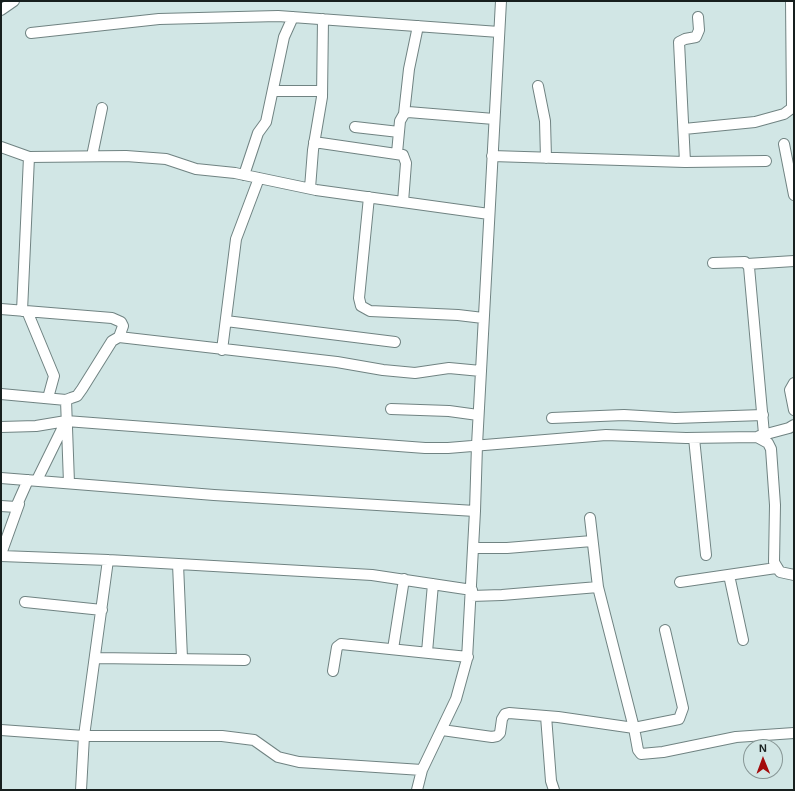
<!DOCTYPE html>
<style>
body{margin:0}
#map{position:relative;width:795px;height:791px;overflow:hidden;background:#d1e6e5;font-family:Arial,sans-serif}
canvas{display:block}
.frame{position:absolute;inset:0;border:2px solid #171f1e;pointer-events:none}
.north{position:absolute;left:743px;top:739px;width:40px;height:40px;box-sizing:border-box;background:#d1e6e5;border:1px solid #879695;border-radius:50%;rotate:359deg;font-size:11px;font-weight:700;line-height:16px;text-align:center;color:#171f1e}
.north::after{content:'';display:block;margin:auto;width:14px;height:18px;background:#a40c0c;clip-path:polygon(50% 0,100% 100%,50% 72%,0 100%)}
</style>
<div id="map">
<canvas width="795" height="791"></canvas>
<div class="frame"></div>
<div class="north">N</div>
</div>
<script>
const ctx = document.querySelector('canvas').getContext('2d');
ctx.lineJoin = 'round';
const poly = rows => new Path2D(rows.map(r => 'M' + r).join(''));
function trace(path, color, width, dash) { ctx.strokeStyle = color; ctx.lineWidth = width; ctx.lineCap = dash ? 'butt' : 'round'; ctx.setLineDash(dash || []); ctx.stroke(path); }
const minor = poly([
 [1,10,14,1],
 [31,33,159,19,278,16,499,32],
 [538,86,545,121,546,158],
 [273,91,322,91],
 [404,114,409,69,418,26],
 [355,127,399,132],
 [684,129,755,122,784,114,792,108,791,1],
 [314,142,403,155,406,163,403,202],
 [784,144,794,195],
 [1,147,29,157,126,156,166,159,196,169,235,173,316,190,489,214],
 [397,153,400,121,404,114,408,112,494,119],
 [92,156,102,108],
 [492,156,685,162,766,161],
 [685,162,679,42,685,39,696,37,699,30,698,17],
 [244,175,258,133,266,122,284,37,293,17],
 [310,188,313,150,322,97,323,19],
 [369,197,359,298,361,306,370,311,458,315,483,318],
 [713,263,745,262,749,267,764,434],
 [747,264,794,261],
 [1,309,112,318,121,322,123,326,119,337],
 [22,311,29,157],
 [27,311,54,376,48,398],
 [226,321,395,342],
 [222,350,236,239,259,178],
 [794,383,790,390,794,410],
 [1,394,66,400,71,398,77,396,82,389,112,341,119,337,337,362,383,370,415,373,449,368,481,371],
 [66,400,69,483],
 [391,409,449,411,478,415],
 [552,418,624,415,675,418,763,415],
 [1,427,36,426,66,421,425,448,448,448,606,435,686,438,757,437,768,443,771,449,775,505,774,562,780,572,794,575],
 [759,436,789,428,794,425],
 [694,438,706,555],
 [1,478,214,495,475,511],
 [37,480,65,423],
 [1,506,16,507,28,480],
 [590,518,598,587,634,728,638,750,641,754,663,752,736,737,794,733],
 [474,548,507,548,592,541],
 [1,554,19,504],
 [1,556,108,560,372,575,472,590],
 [178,564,182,658],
 [729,575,743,640],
 [680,582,776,568],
 [471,596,502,595,598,587],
 [25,602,102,610],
 [393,649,404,579],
 [427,652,433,584],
 [95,658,245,660],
 [333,671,337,647,341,644,468,657],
 [546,716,551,781,554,790],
 [1,730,84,736,222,736,254,740,278,757,299,762,422,770],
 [442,730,492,737,497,736,500,733,502,719,505,714,509,713,558,717,634,728,679,719,683,708,665,630],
 [81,790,84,736,108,560],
 [417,790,422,770,456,699,467,659,475,511,477,445,501,1]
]);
trace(minor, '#708382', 12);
trace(minor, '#fff', 10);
</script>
